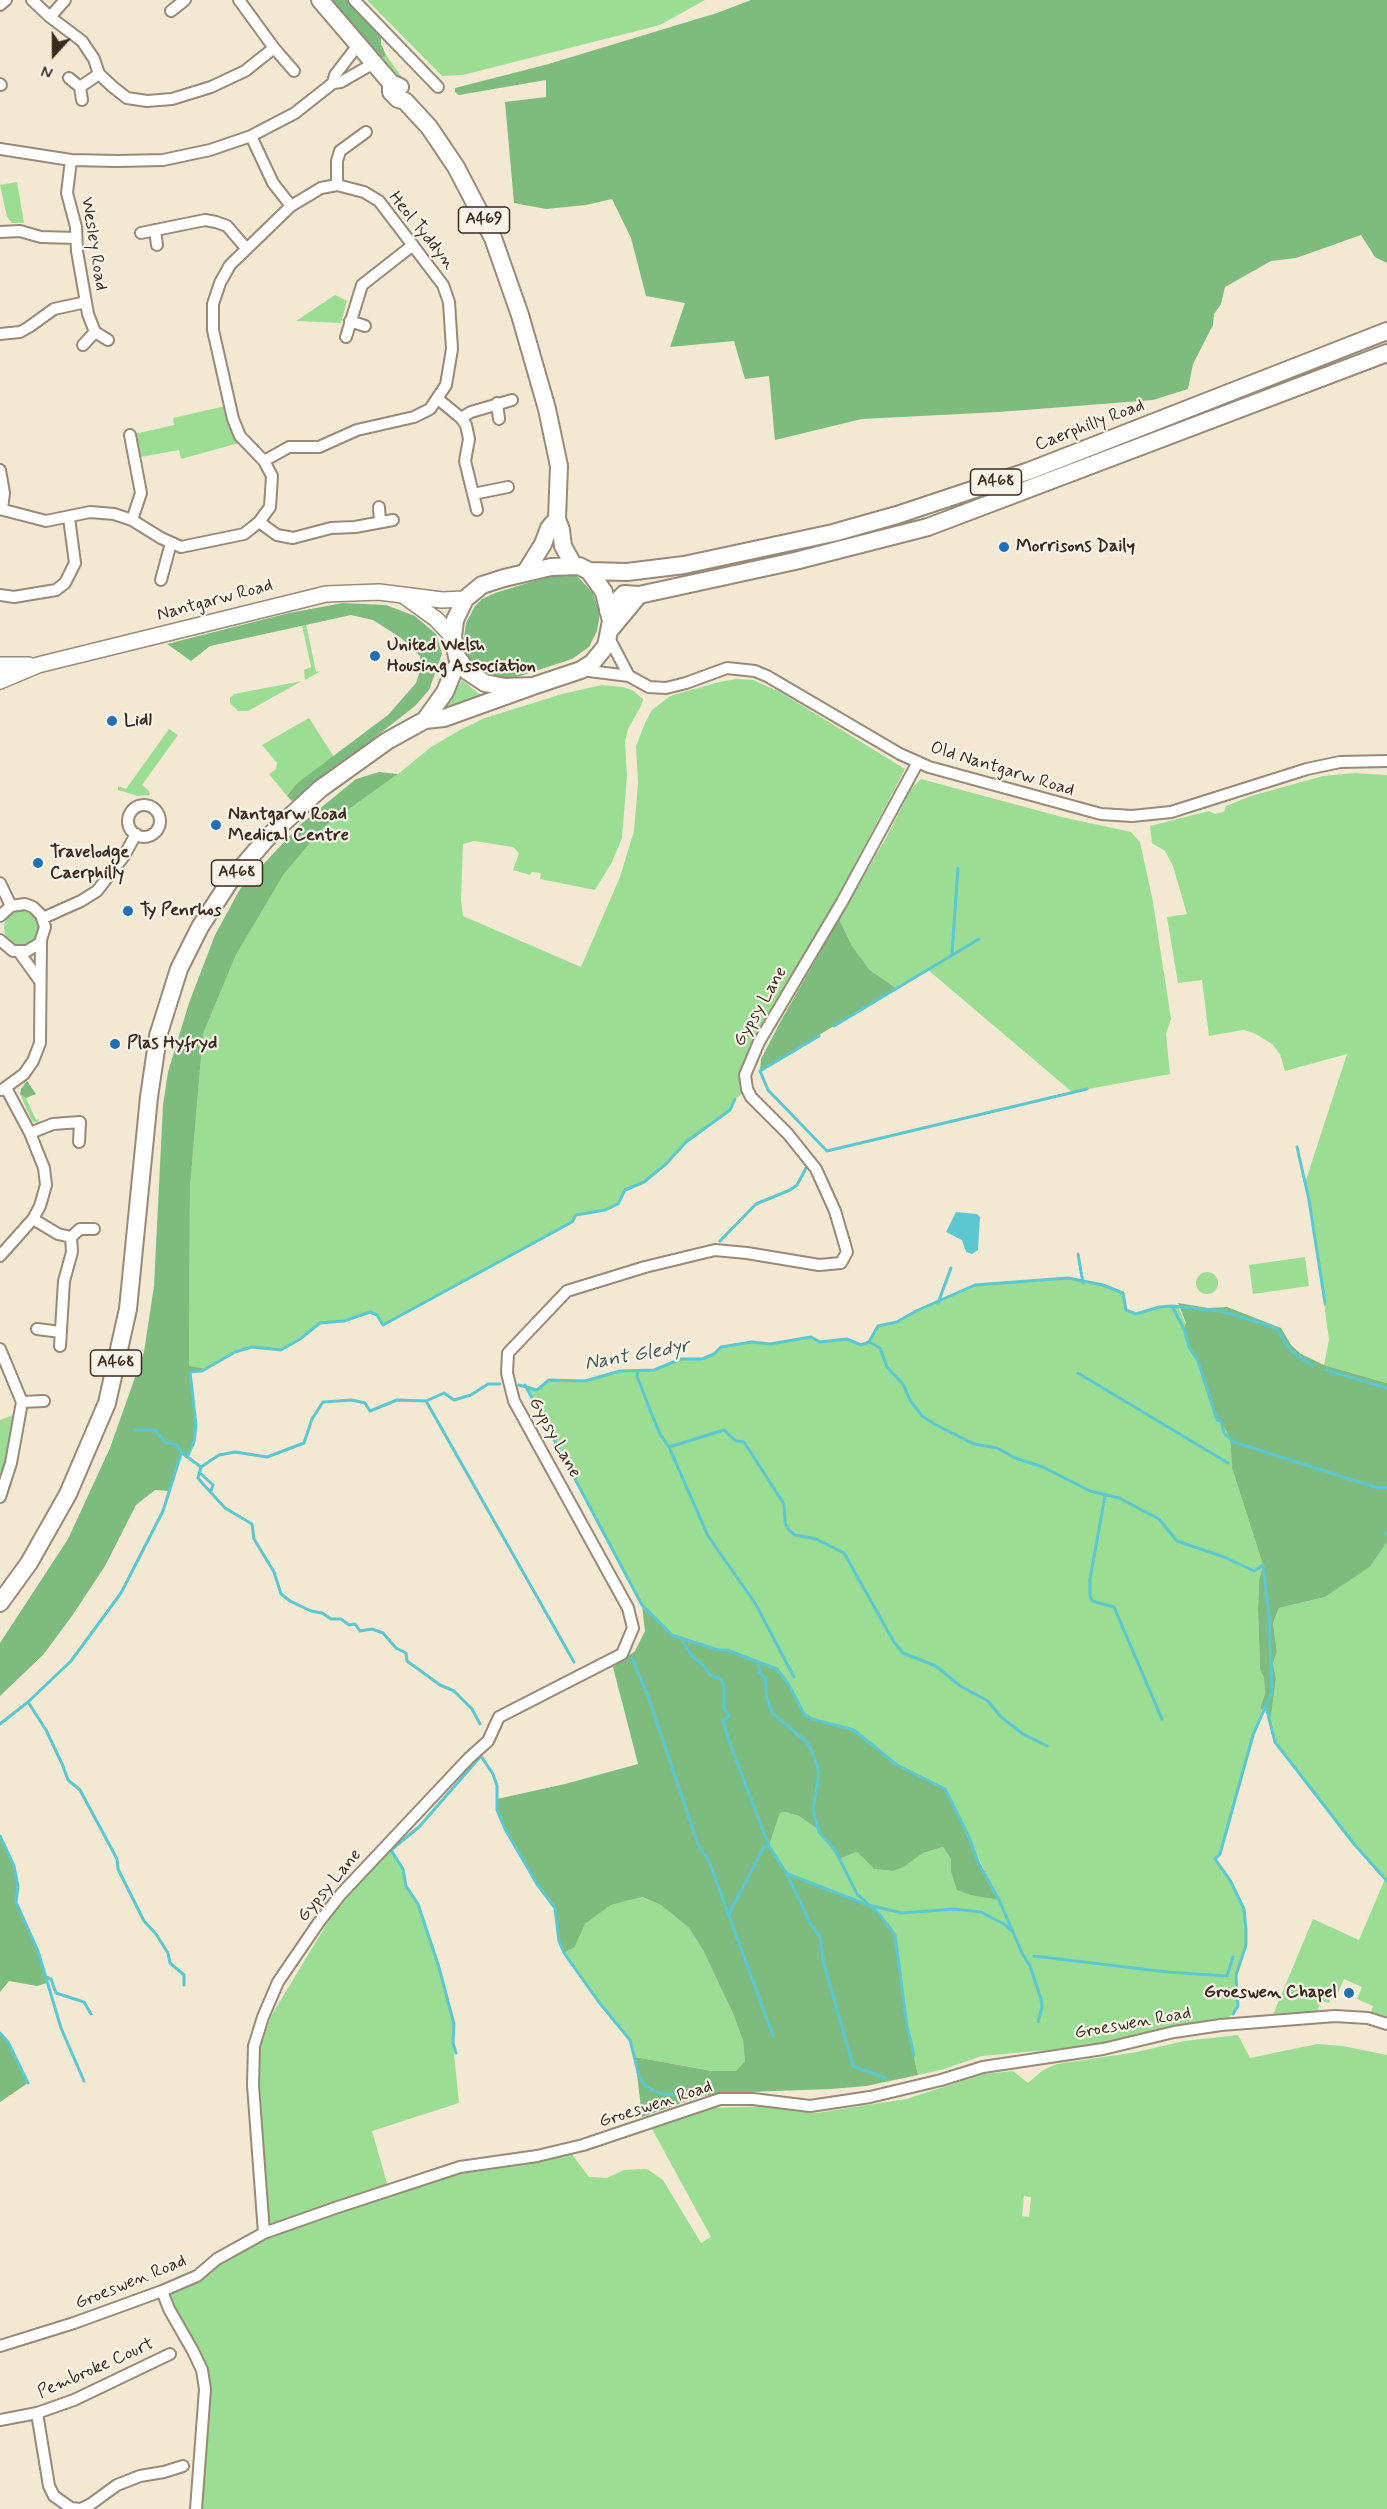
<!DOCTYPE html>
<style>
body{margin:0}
#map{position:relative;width:1387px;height:2509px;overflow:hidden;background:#f3e9d3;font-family:Mynerve,sans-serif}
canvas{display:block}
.north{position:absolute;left:24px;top:24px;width:60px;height:60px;-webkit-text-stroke:4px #f7f3e8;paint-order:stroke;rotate:201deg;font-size:16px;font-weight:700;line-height:24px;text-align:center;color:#3b2a1e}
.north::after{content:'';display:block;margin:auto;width:21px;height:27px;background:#3b2a1e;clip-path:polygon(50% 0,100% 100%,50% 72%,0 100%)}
</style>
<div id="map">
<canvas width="1387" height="2509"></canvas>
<div class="north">N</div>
</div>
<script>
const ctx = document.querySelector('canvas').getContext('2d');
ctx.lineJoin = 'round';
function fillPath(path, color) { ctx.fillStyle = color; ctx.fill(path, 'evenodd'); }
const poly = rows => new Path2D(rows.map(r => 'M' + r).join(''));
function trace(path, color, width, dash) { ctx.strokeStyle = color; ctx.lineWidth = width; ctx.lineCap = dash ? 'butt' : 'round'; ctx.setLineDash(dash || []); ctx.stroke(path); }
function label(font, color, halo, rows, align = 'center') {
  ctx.font = font + ' Mynerve,sans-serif'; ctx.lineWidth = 4.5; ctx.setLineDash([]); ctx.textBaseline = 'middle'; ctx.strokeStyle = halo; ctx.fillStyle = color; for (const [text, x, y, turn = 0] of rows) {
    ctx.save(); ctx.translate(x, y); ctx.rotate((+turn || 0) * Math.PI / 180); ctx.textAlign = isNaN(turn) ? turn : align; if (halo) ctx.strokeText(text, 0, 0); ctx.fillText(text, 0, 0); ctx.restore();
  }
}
fillPath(poly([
 [367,0,705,0,660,25,463,75,442,76],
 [386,55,404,80,403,86,381,59],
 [17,182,24,223,12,223,7,217,0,185],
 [335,295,347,301,341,323,296,321],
 [230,405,246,441,181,459,179,450,135,458,130,435,174,425,173,418],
 [306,624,316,672,321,671,305,680,304,670,311,667,302,625],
 [736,679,753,680,780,692,905,769,837,898,751,1046,741,1072,742,1094,735,1099,730,1110,686,1142,666,1164,644,1182,625,1190,618,1204,605,1210,576,1215,572,1222,383,1325,377,1315,370,1312,344,1321,320,1323,281,1350,252,1347,235,1352,206,1369,189,1367,190,1188,203,1034,236,955,284,874,324,827,398,774,431,747,460,730,485,718,562,694,602,685,623,687,632,690,643,699,641,706,628,729,625,742,627,776,622,838,612,862,595,890,540,879,541,873,532,872,530,875,513,870,519,853,513,847,474,841,463,844,461,900,463,916,581,967,620,877,634,831,638,783,636,746,645,723,652,710,670,696,719,682],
 [462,680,484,698,440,711,449,701],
 [302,681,248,711,238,711,230,703,230,698,234,694],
 [309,718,334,757,296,784,287,796,269,774,276,769,277,763,262,745],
 [169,729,178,735,142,785,149,791,150,795,138,796,118,790,118,786,126,789],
 [1355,773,1387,775,1387,1383,1324,1365,1329,1340,1314,1229,1305,1183,1347,1054,1285,1071,1280,1054,1272,1044,1254,1033,1243,1030,1209,1036,1202,980,1178,983,1167,917,1187,914,1173,866,1165,851,1152,843,1150,826,1209,811,1215,814,1224,812,1226,806,1251,796,1323,776],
 [921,779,1062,817,1131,832,1140,842,1153,902,1171,1019,1166,1034,1170,1074,1072,1092,927,969,896,988,870,970,852,946,839,919,886,838,911,789],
 '4 928a17 17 0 1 1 34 0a17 17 0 1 1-34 0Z',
 [20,1094,26,1098,36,1120,39,1119,38,1123,32,1121],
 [1305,1257,1309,1286,1253,1294,1249,1265],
 '1196 1283a11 11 0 1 1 22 0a11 11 0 1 1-22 0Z',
 [1068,1278,1103,1285,1123,1293,1126,1310,1136,1314,1159,1307,1178,1307,1186,1324,1189,1347,1198,1361,1217,1419,1221,1421,1230,1438,1232,1468,1263,1565,1259,1580,1258,1610,1260,1669,1264,1678,1265,1694,1260,1708,1262,1710,1220,1854,1216,1859,1230,1880,1244,1909,1246,1945,1236,1975,1238,2006,1226,2021,1179,2026,1131,2040,1091,2046,982,2056,944,2069,918,2075,907,2026,895,1935,868,1905,787,1874,769,1846,780,1813,785,1812,799,1816,817,1829,839,1859,857,1852,874,1869,893,1871,904,1867,923,1853,943,1847,951,1859,951,1871,998,1900,950,1796,945,1789,897,1765,854,1730,812,1719,804,1714,777,1669,727,1650,718,1650,672,1635,642,1605,525,1385,537,1390,549,1380,585,1381,620,1371,654,1370,681,1359,702,1359,714,1354,721,1347,752,1342,770,1344,811,1337,820,1342,847,1339,861,1345,869,1342,878,1326,897,1322,916,1311,975,1285],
 [13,1415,4,1476,0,1475,0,1420],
 [1387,1542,1387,2020,1370,2015,1373,2006,1357,1999,1362,1987,1344,1979,1335,2000,1331,1998,1329,2003,1321,2001,1317,2013,1272,2017,1313,1919,1359,1940,1385,1879,1354,1844,1275,1742,1270,1724,1276,1679,1273,1663,1277,1652,1273,1623,1279,1608,1325,1597,1370,1567],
 [391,1850,403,1869,406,1886,418,1904,445,1988,454,2024,453,2043,459,2103,372,2131,388,2187,271,2225,267,2209,258,2086,261,2045,271,2016,331,1917,354,1889],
 [641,1897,661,1905,689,1928,703,1950,734,2016,743,2041,745,2061,736,2071,713,2071,635,2057,630,2040,621,2027,598,2001,564,1953,575,1947,585,1924,611,1905],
 [1238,2035,1250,2058,1317,2044,1343,2046,1387,2055,1387,2509,200,2509,208,2427,208,2374,195,2341,176,2313,171,2295,175,2291,211,2273,219,2263,247,2247,273,2236,452,2175,516,2166,571,2153,589,2177,607,2178,624,2170,647,2169,663,2180,701,2243,711,2237,652,2129,710,2108,772,2106,817,2113,906,2099,984,2074,1013,2071,1028,2083,1043,2070,1057,2064,1137,2052,1184,2041],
 [1024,2196,1031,2197,1029,2217,1022,2216]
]), '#9cdd94');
fillPath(poly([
 [330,0,347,0,381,37,381,44,386,55,381,59],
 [751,0,1387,0,1387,263,1375,257,1361,235,1296,258,1271,261,1225,287,1221,304,1214,314,1213,325,1193,364,1188,389,1153,400,999,412,862,419,775,440,769,376,745,379,734,341,670,347,685,303,646,296,631,238,612,199,586,205,546,209,514,203,505,102,546,97,546,80,459,95,455,92,455,88,545,65,717,13],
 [557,574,577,576,593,593,599,611,599,619,597,631,589,647,572,659,517,677,498,678,475,669,466,658,463,644,466,623,475,606,482,599,495,593],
 [343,603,386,605,415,616,436,634,442,654,429,690,415,706,305,792,295,804,287,796,296,784,388,715,416,683,420,671,420,656,401,638,373,620,351,615,210,646,191,661,167,644,289,613],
 [379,772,398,774,324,827,284,874,236,955,203,1034,190,1188,189,1366,206,1369,190,1372,196,1425,194,1442,187,1457,181,1454,170,1491,155,1490,136,1505,105,1566,72,1616,43,1655,0,1696,0,1643,68,1539,110,1448,144,1352,154,1286,163,1105,168,1072,189,1003,215,935,240,889,301,824,356,779],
 [839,919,852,946,870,970,896,988,760,1071,761,1059,783,1017],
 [27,1081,36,1094,26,1098,20,1094,21,1089],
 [1178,1303,1208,1308,1227,1307,1281,1328,1291,1345,1301,1354,1324,1365,1387,1383,1387,1542,1370,1567,1325,1597,1279,1608,1273,1623,1277,1652,1273,1663,1276,1679,1270,1724,1266,1707,1262,1710,1260,1708,1265,1694,1264,1678,1260,1669,1258,1610,1259,1580,1263,1565,1232,1468,1230,1438,1221,1421,1217,1420,1198,1361,1189,1347,1184,1329,1186,1323],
 [642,1605,672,1635,718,1650,727,1650,777,1669,789,1685,804,1714,812,1719,854,1730,897,1765,945,1789,950,1796,979,1864,999,1900,971,1895,957,1890,951,1871,951,1859,943,1847,923,1853,904,1867,893,1871,874,1869,857,1852,839,1859,817,1829,799,1816,785,1812,780,1813,769,1846,787,1874,868,1905,879,1914,895,1935,907,2026,918,2075,866,2086,831,2089,721,2093,698,2097,642,2117,635,2057,712,2071,736,2071,745,2061,743,2041,734,2016,703,1950,689,1928,661,1905,642,1897,611,1905,585,1924,575,1947,564,1953,559,1941,555,1908,537,1884,505,1829,497,1810,497,1799,565,1784,638,1764,613,1667,635,1651,645,1631],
 [0,1836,14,1866,18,1886,16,1902,38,1951,47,1983,37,1986,9,1981,0,1992],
 [0,2033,8,2042,28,2083,0,2102]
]), '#7dbc7e');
fillPath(poly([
 [956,1212,977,1214,980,1217,978,1250,972,1254,966,1252,962,1240,946,1232]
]), '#5bc8d1');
trace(poly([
 [952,953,958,868],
 [834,1026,979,939],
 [819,1036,760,1071,768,1090,827,1151,1087,1089],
 [1297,1147,1309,1200,1325,1303],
 [720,1241,756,1204,790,1190,797,1185,806,1168],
 [1078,1254,1083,1283],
 [938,1303,951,1268],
 [1172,1306,1184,1329,1189,1347,1198,1361,1217,1420,1221,1421,1224,1433,1234,1442,1378,1488,1387,1487],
 [869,1342,880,1348,887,1367,903,1384,910,1400,922,1416,936,1425,974,1444,997,1448,1015,1458,1043,1467,1090,1491,1119,1498,1159,1519,1177,1541,1224,1557,1254,1571,1263,1565,1269,1614,1272,1692,1253,1735,1220,1854,1215,1859,1230,1880,1244,1909,1246,1929,1246,1945,1236,1975,1238,2006,1233,2014],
 [1326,1370,1387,1388],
 [638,1371,637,1376,650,1410,660,1434,669,1447,708,1536,755,1603,794,1677],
 [1078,1373,1228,1463],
 [519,1385,537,1390,549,1380,585,1381,620,1371,654,1370,681,1359,702,1359,714,1354,721,1347,752,1342,770,1344,811,1337,820,1342,847,1339,861,1345,869,1342,878,1326,897,1322,916,1311,975,1285,1068,1278,1103,1285,1123,1293,1126,1310,1136,1314,1159,1307,1172,1306,1221,1311,1267,1325,1277,1329,1290,1350,1313,1366],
 [525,1385,642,1605,672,1635,718,1650,727,1650,777,1669,789,1685,804,1714,812,1719,854,1730,897,1765,945,1789,969,1837,979,1864,999,1900,1022,1953,1030,1966,1041,1999,1042,2007,1038,2022],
 [426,1401,574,1662],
 [135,1430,155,1430,165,1442,177,1445,182,1453,201,1467,219,1455,235,1452,267,1457,304,1443,312,1419,323,1402,352,1400,365,1403,370,1411,397,1400,426,1401,444,1393,454,1400,471,1395,488,1384,500,1384],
 [669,1447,724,1430,736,1441,744,1442,784,1504,785,1523,789,1530,795,1535,816,1539,844,1553,894,1642,903,1653,936,1666,960,1686,988,1701,1001,1717,1023,1734,1047,1746],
 [187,1457,194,1442,196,1425,190,1372,202,1371,235,1352,252,1347,281,1350,300,1339,320,1323,344,1321,370,1312,377,1315,383,1325,572,1222,576,1215,605,1210,618,1204,625,1190,644,1182,666,1164,686,1142,730,1110,735,1099],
 [201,1467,198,1478,204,1485,225,1508,252,1524,254,1539,274,1572,281,1594,290,1601,311,1611,322,1613,331,1619,341,1619,349,1625,355,1624,360,1631,372,1629,383,1633,396,1648,406,1653,407,1661,440,1685,454,1691,472,1709,480,1724],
 [200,1473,213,1485,211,1491],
 [1105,1496,1090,1579,1090,1596,1092,1601,1114,1607,1162,1719],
 [1386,1533,1387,1532],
 [683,1642,691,1655,704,1666,710,1675,721,1679,724,1686,724,1708,729,1716,723,1721,729,1741,769,1846,787,1874,811,1925,820,1936,824,1964,853,2066,886,2078],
 [632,1658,649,1699,699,1847,709,1861,773,2036],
 [758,1662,760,1673,765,1678,767,1699,772,1713,807,1742,814,1756,819,1773,813,1810,819,1832,835,1850,857,1894,879,1914,895,1935,907,2026,914,2055],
 [28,1702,46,1730,63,1766,68,1780,80,1790,117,1859,118,1869,144,1921,156,1934,168,1953,170,1963,184,1975,184,1985],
 [1266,1707,1275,1742,1354,1844,1387,1881],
 [0,1724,28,1702,71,1661,121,1593,163,1511,181,1454],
 [0,1836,14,1866,18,1886,16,1902,38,1951,61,2028,84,2081],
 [788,1874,868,1905,902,1913,954,1909,981,1912,1004,1924,1012,1931],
 [728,1916,764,1847,769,1846],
 [1034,1956,1167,1972,1227,1976,1233,1957],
 [46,1977,51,1979,56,1993,84,2002,91,2014],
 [0,2033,8,2042,28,2083],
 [456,2053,453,2043,454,2024,438,1964,418,1904,406,1886,403,1869,391,1850,419,1827,481,1756,493,1774,497,1786,497,1810,505,1829,537,1884,555,1908,559,1941,564,1953,598,2001,630,2040,639,2076,645,2086,661,2094,698,2097]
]), '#5bc8d1', 3);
const street = poly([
 [32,0,50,17,82,41,94,59,99,74,113,87,127,98,147,101,172,99,211,87,245,71,274,48,239,0],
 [354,0,438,87],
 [0,5,6,0],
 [171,11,185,0],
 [50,17,65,0],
 [274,48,294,71],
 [69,78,80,87,82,100],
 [333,83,335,75,358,45],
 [0,84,1,85],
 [80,87,99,74],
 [0,149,71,160,117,161,163,160,210,150,251,136,295,113,333,83,341,82,374,63],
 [71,160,67,193,76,227,77,251,88,314,95,332,83,345],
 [337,185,337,161,340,151,366,132],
 [155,230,157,245],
 [0,232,20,231,41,237,76,238],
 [141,233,205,220,216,222,227,226,246,248],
 [350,321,365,326],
 [95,332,108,340],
 [0,334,20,332,29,327,54,309,86,302],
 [346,337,362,285,413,245],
 [438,399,461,418,466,425,469,439,465,461,477,510],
 [497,403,499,419],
 [461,418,471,412,512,400],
 [130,435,141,493,132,520],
 [264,461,289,447,319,447,357,430,414,417,430,409,446,385,452,349,449,302,443,285,379,201,364,192,337,185,321,188,291,206],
 [0,470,4,493,2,509],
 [473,494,508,487],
 [379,507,380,522],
 [0,509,46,521,90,512,114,514,132,520,161,538,181,547,244,534,259,522,270,507,272,476,264,461,240,436,233,419,213,330,213,304,220,283,230,265,291,206,273,183,251,136],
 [259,522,277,535,293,538,331,528,355,527,393,520],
 [161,580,171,543],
 [0,595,14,597,56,590,65,583,75,563,69,518],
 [609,638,629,676],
 [581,670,629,676,649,687,666,688,686,683,727,668,755,671,767,676,900,754,929,767,1101,814,1132,816,1171,812,1307,769,1340,762,1387,761],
 '128 821a16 16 0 1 1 32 0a16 16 0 1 1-32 0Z',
 [0,883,11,906],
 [0,916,11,906,25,904,33,907,41,915,45,927,40,943,27,951,13,951,0,940],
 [43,918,81,901,97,891,124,856,136,834],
 [19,952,40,981],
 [2,1090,24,1074,33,1061,40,1043,41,941],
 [30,1133,53,1124,80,1122,79,1142],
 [33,1219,58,1234,71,1237],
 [0,1256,33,1219,40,1206,46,1185,44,1168,30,1133,6,1088],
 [37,1329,61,1332],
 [60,1346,64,1281,72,1252,71,1237,80,1229,94,1229],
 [0,1349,22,1402,11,1463,0,1497],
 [22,1402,44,1401],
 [264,2233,253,2085,254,2046,263,2017,278,1982,319,1922,341,1894,469,1758,488,1741,499,1717,622,1654,633,1628,628,1608,514,1401,507,1373,508,1353,567,1291,645,1267,715,1250,747,1253,819,1265,841,1263,847,1252,835,1211,816,1169,788,1134,751,1097,747,1089,745,1075,759,1042,842,902,918,762],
 [162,2291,169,2309,193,2351,202,2370,205,2389,196,2509],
 [0,2346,74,2323,162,2291,197,2276,217,2259,264,2233,335,2208,460,2167,537,2156,583,2145,720,2099,753,2099,810,2106,870,2097,941,2080,983,2067,1103,2049,1174,2032,1221,2025,1335,2016,1368,2018,1387,2024],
 [37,2413,49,2486,54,2496,71,2508,81,2509,91,2504,117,2485,140,2476,164,2472,183,2466],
 [0,2420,37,2413,74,2400,170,2354]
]);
const secondary = poly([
 [404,596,436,619,453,637],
 [0,665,29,665],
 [0,681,38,665,326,594,379,592,442,600,465,599]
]);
const primary = poly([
 [320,0,391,83,400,87],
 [391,83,391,92,398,99,405,101,429,127,456,167,493,238,520,315,547,409,559,466,557,519,561,530,563,546,574,566],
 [579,566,589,571,604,592,611,621,606,646,592,663,581,670,533,686,505,687,485,683,467,671,457,657,453,637,455,620,465,599,482,585,504,578,551,567,579,566],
 [589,571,627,572,684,565,833,533,897,515,1029,471,1387,331],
 [525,573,543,544,549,528,557,519],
 [608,611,624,594,639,595,795,561,928,527,1387,353],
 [610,630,639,595],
 [425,720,445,692,454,670,461,662],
 [0,1603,29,1563,68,1494,107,1403,128,1309,149,1097,158,1036,179,969,200,927,230,881,268,837,320,789,387,741,425,720,444,718,533,686]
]);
trace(street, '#978a78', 14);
trace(secondary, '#978a78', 18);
trace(primary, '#978a78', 20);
trace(street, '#fff', 10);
trace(secondary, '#fff', 15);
trace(primary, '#fff', 16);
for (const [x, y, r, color] of [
 [1004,547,6,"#1f6fb2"],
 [375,656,6,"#1f6fb2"],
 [112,721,6,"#1f6fb2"],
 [216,825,6,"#1f6fb2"],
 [38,863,6,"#1f6fb2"],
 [128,911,6,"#1f6fb2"],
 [115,1044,6,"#1f6fb2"],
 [1349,1993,6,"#1f6fb2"]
]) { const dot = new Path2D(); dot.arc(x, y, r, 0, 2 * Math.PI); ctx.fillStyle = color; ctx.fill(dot); trace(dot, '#f7f3e8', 2); }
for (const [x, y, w] of [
 [484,220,51],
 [996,482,51],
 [237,873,51],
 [116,1363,51]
]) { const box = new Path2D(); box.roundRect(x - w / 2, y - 13, w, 26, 4.5); ctx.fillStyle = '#f7f3e8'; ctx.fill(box); trace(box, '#3b2a1e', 1.5); }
label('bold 16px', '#3b2a1e', null, [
 ["A469",484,220],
 ["A468",996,482],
 ["A468",237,873],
 ["A468",116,1363]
]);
label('18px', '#3b2a1e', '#f7f3e8', [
 ["Heol Tyddyn",421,231,51],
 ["Wesley Road",93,244,81],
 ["Caerphilly Road",1090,426,-21],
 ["Nantgarw Road",215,601,-15],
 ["Old Nantgarw Road",1002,770,17],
 ["Gypsy Lane",761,1007,-60],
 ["Gypsy Lane",554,1438,61],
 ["Gypsy Lane",330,1886,-50],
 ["Groeswen Road",1133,2024,-10],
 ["Groeswen Road",656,2105,-18],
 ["Groeswen Road",131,2283,-22],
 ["Pembroke Court",96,2369,-24]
]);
label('bold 18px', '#3b2a1e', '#f7f3e8', [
 ["Morrisons Daily",1016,547],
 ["United Welsh",387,646],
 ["Housing Association",387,667],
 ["Lidl",124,721],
 ["Nantgarw Road",228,815],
 ["Medical Centre",228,836],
 ["Travelodge",50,853],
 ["Caerphilly",50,874],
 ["Ty Penrhos",140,911],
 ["Plas Hyfryd",127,1044],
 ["Groeswen Chapel",1337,1993,"right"]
], 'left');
label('italic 20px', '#455954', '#f7f3e8', [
 ["Nant Gledyr",637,1356,-10]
]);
</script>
